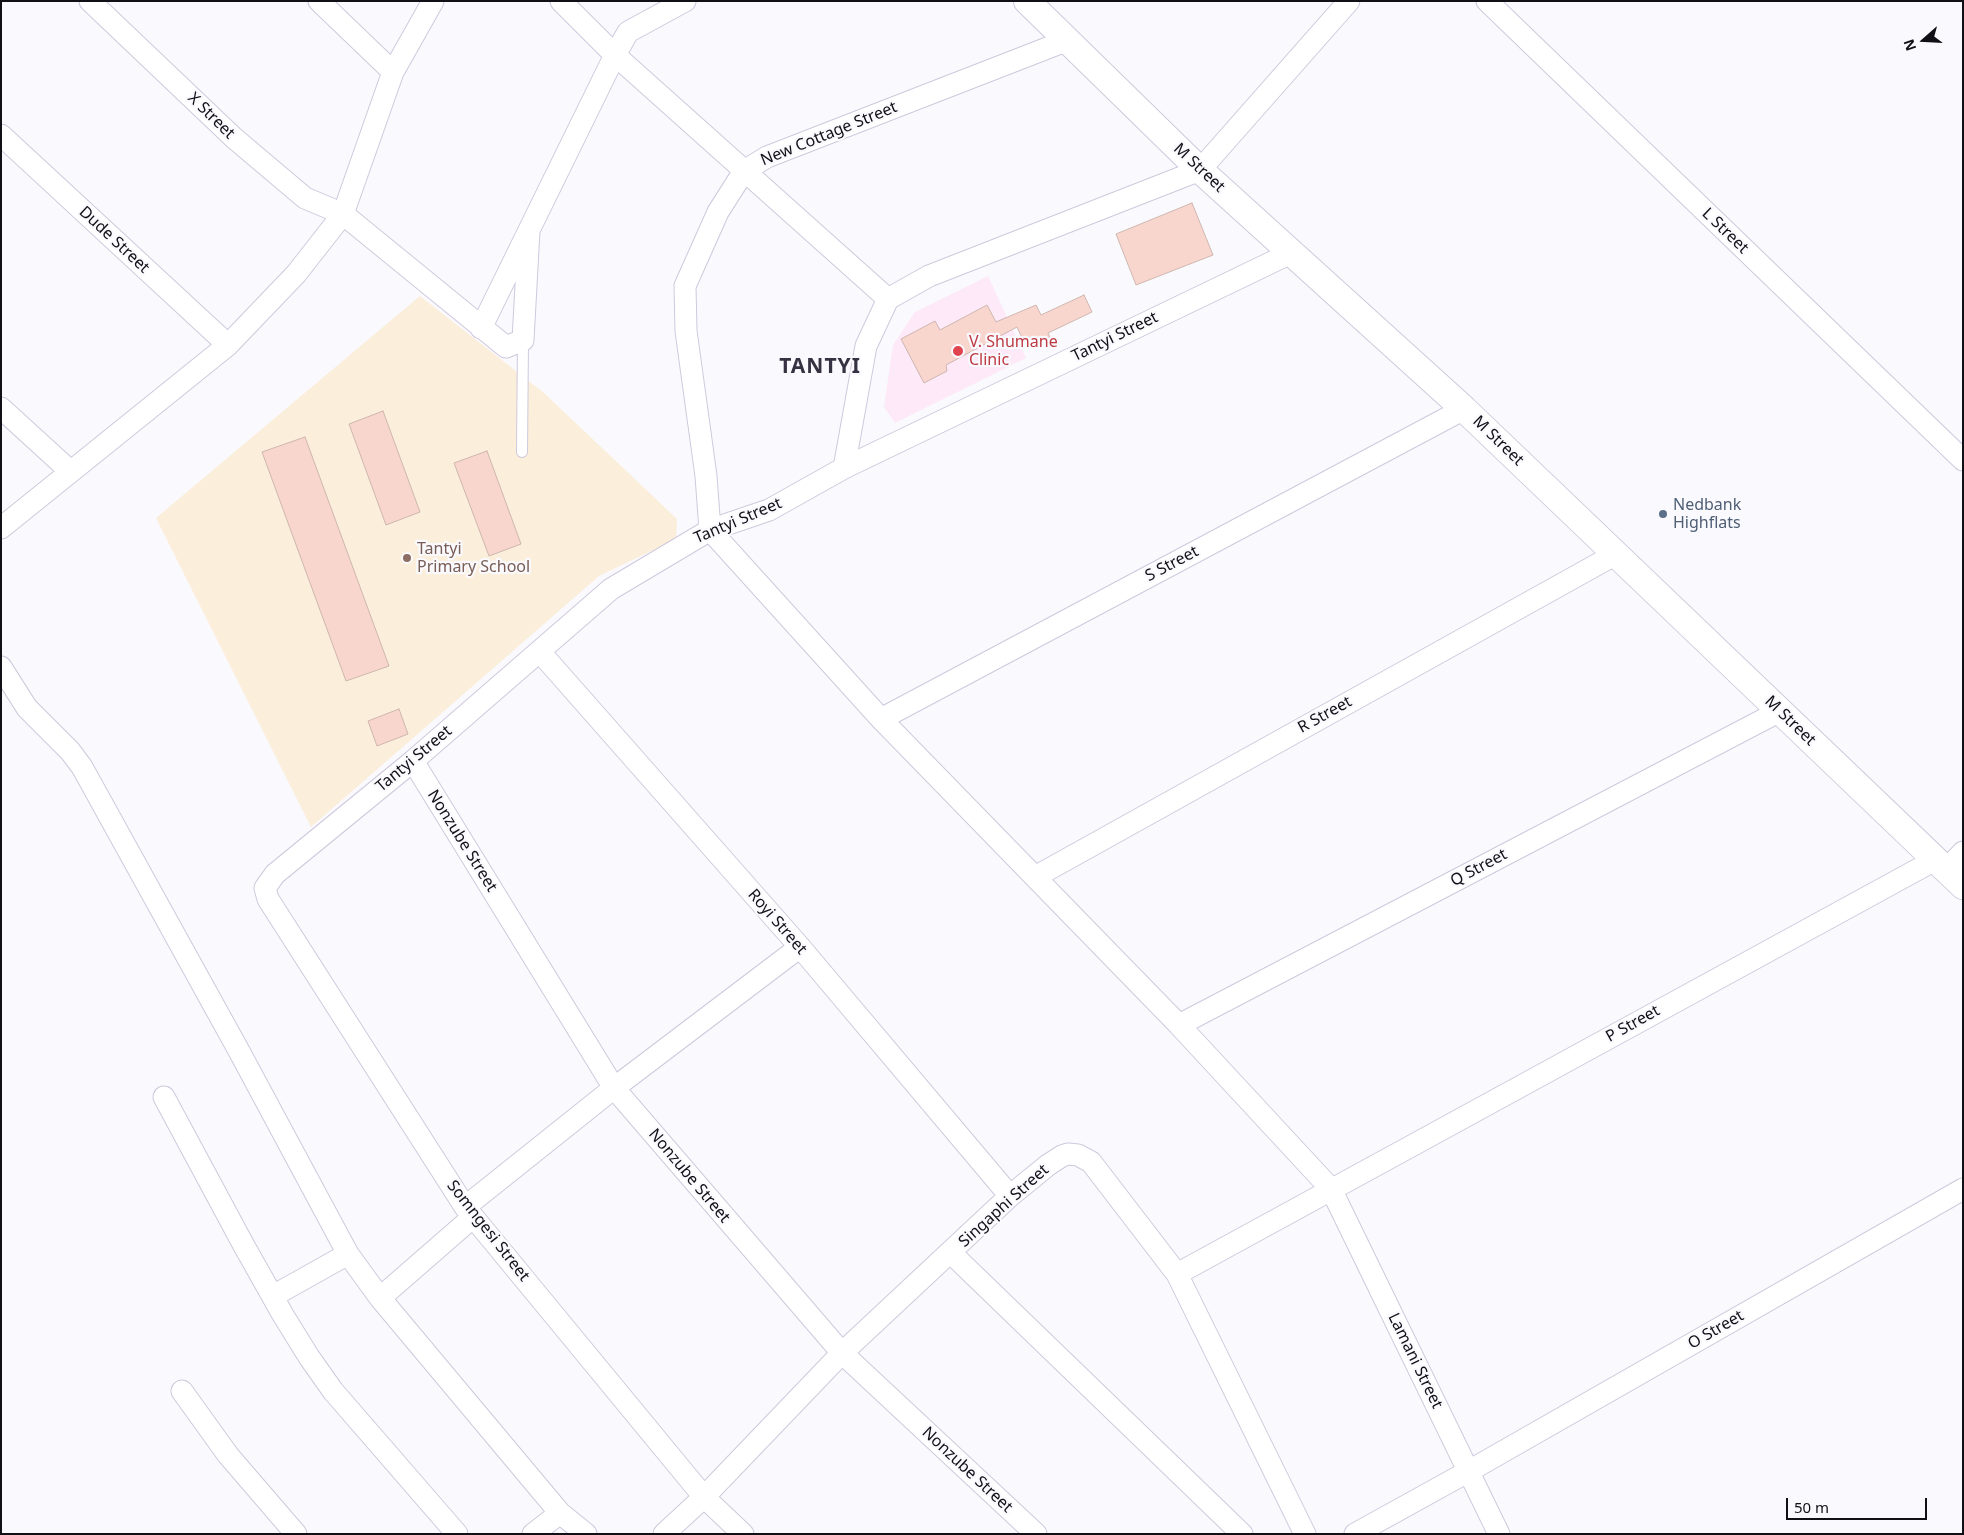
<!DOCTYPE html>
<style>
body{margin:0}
#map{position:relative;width:1964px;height:1535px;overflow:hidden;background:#faf9fd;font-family:"Noto Sans",sans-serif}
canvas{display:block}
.frame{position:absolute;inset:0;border:2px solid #121017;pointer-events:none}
.north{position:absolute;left:1899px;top:15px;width:50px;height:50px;-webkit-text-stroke:4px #faf9fd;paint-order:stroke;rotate:251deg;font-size:14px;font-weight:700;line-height:20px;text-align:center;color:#121017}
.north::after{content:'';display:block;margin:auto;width:18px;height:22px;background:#121017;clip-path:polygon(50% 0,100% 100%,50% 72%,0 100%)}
.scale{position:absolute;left:1786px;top:1498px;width:141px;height:22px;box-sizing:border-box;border:2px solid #121017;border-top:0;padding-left:6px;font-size:15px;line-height:18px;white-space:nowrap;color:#121017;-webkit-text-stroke:4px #faf9fd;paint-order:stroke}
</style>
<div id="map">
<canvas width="1964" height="1535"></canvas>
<div class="frame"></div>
<div class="north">N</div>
<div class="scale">50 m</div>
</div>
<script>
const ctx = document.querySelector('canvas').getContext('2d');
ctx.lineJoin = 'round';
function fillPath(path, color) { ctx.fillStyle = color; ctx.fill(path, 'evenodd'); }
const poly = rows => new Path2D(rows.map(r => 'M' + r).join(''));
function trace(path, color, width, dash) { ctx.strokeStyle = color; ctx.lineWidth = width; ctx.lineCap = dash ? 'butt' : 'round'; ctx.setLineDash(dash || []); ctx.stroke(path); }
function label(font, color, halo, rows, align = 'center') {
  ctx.font = font + ' "Noto Sans",sans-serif'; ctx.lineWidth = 4.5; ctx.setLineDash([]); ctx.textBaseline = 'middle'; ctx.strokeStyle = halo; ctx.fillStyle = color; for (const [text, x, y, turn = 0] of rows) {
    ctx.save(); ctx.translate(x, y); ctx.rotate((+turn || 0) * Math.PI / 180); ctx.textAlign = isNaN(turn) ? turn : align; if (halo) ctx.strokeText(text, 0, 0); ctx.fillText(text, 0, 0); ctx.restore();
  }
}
fillPath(poly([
 [420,296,544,393,677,519,676,539,599,576,311,827,156,518]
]), '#fbeeda');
fillPath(poly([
 [988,276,1026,358,895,423,884,407,893,345,915,312]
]), '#fde9f8');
const building = poly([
 [1192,203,1213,255,1136,285,1116,234,1192,203],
 [1084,295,1092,312,1048,333,1050,337,1026,347,1017,327,946,365,947,371,924,383,901,339,935,321,940,330,987,305,996,322,1036,305,1041,315,1084,295],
 [383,411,420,512,386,525,349,424,383,411],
 [305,437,389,666,346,681,262,452,305,437],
 [487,451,521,544,489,556,454,463,487,451],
 [399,709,408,734,377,746,368,721,399,709]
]);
fillPath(building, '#f9d6cd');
trace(building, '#ceb7b0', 1);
const service = poly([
 [522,452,523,340]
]);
const minor = poly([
 [90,1,234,138,305,198,343,214,506,347,523,340,529,231],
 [319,1,393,72],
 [561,1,615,55,888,299],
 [1487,1,1963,460],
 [1068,40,767,157,744,171,718,212,685,286,686,331,706,476,710,530,881,719,1179,1025,1331,1189,1499,1534],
 [1,135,228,345],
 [481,328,615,55,628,32,685,1],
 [1,408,70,471],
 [844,468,866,346,888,299,929,276,1200,170,1349,1],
 [1,528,228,345,296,274,343,214,393,72,433,1],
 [540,652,800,947,1010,1196],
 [1,667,27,708,70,751,82,767,239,1051,348,1254,380,1298,560,1513,586,1534],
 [881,719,1464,409],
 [413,761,614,1088,842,1353,1036,1534],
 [1946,870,1963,852],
 [1035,877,1616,554],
 [1179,1025,1780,711],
 [164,1097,243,1244,283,1315,309,1357,333,1391,457,1534],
 [465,1207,614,1088,800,947],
 [951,1253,1242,1534],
 [1177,1274,1935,860],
 [273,1296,348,1254],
 [380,1298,473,1217],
 [182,1391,228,1455,296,1534],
 [533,1534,560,1513],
 [664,1534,704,1497,842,1353,1010,1196,1048,1165,1062,1156,1068,1154,1078,1155,1091,1162,1177,1274,1305,1534],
 [743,1534,704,1497,465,1207,268,899,265,888,275,874,413,761,611,589,710,530,769,510,844,468,1291,253],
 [1355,1534,1469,1471,1963,1189]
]);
const tertiary = poly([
 [1027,1,1200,170,1464,409,1963,886]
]);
trace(service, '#cfc9dd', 12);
trace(minor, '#cfc9dd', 23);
trace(tertiary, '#cfc9dd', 28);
trace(service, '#fff', 10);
trace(minor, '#fff', 21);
trace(tertiary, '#fff', 26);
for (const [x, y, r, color] of [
 [958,351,6,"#e0444e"],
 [1663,514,5,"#5c6f8a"],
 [407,558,5,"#8d6e63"]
]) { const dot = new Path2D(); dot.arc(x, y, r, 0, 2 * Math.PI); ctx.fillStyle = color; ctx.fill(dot); trace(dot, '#faf9fd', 2); }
label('16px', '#121017', '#faf9fd', [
 ["X Street",211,116,44],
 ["New Cottage Street",829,134,-22],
 ["M Street",1199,168,43],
 ["L Street",1725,231,44],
 ["Dude Street",114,240,43],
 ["Tantyi Street",1115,337,-26],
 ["M Street",1498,441,44],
 ["Tantyi Street",738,521,-23],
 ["S Street",1172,564,-28],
 ["R Street",1325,715,-29],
 ["M Street",1790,721,44],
 ["Tantyi Street",414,759,-40],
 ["Nonzube Street",462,841,58],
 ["Q Street",1479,868,-28],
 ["Royi Street",777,922,49],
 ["P Street",1633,1024,-29],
 ["Nonzube Street",689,1176,50],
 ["Singaphi Street",1004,1206,-42],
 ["Somngesi Street",488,1231,52],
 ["O Street",1716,1330,-30],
 ["Lamani Street",1415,1361,64],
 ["Nonzube Street",967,1470,43]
]);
label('16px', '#be3a42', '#faf9fd', [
 ["V. Shumane",969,342],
 ["Clinic",969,360]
], 'left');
label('16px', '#4e5e75', '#faf9fd', [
 ["Nedbank",1673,505],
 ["Highflats",1673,523]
], 'left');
label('16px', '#785e54', '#faf9fd', [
 ["Tantyi",417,549],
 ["Primary School",417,567]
], 'left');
ctx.letterSpacing = '1px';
label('bold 21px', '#373242', '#faf9fd', [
 ["TANTYI",820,367]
]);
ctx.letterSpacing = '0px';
</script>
